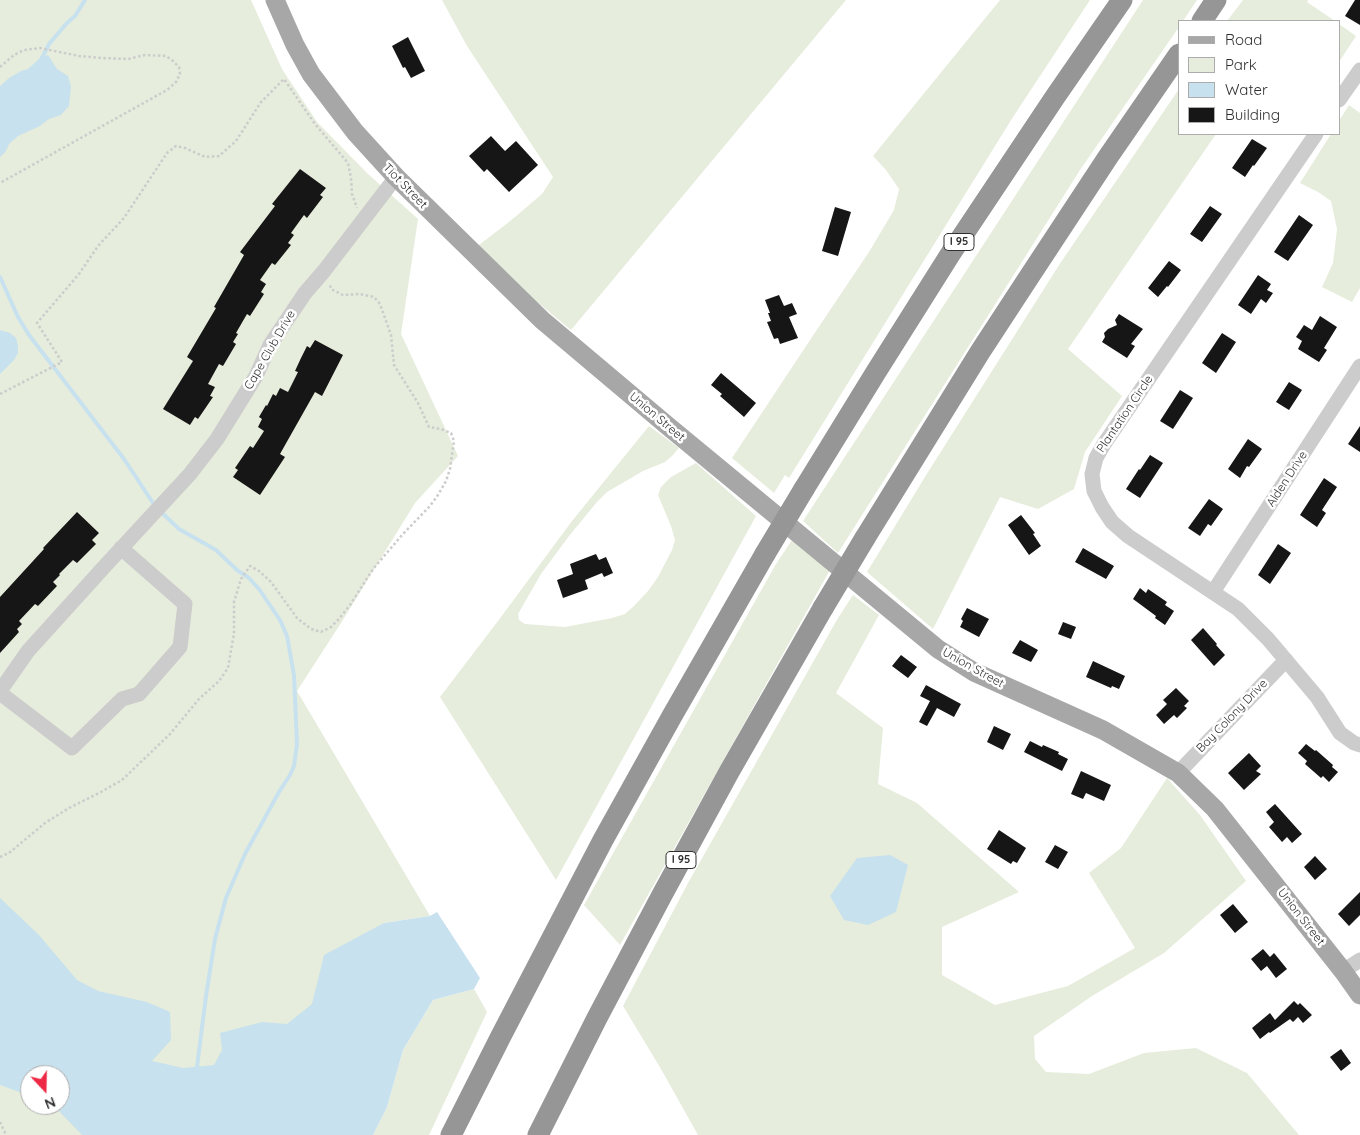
<!DOCTYPE html>
<style>
body{margin:0}
#map{position:relative;width:1360px;height:1135px;overflow:hidden;background:#fff;font-family:Quicksand,sans-serif}
canvas{display:block}
.legend{position:absolute;left:1178px;top:20px;width:162px;height:115px;box-sizing:border-box;background:#fff;border:1px solid #acacac;margin:0;padding:6px 9px;list-style:none;font-size:15px;color:#2f2f2f}
.legend li{display:flex;align-items:center;gap:10px;height:25px}
.legend b{width:25px;border:1px solid #acacac}
.north{position:absolute;left:20px;top:1065px;width:50px;height:50px;box-sizing:border-box;background:#fff;border:1px solid #acacac;border-radius:50%;rotate:159deg;font-size:14px;font-weight:700;line-height:20px;text-align:center;color:#2f2f2f}
.north::after{content:'';display:block;margin:auto;width:18px;height:22px;background:#ee2945;clip-path:polygon(50% 0,100% 100%,50% 72%,0 100%)}
</style>
<div id="map">
<canvas width="1360" height="1135"></canvas>
<ul class="legend">
<li><b style="height:6px;background:#a7a7a7"></b>Road</li>
<li><b style="height:14px;background:#e6eddc"></b>Park</li>
<li><b style="height:14px;background:#c8e1ee"></b>Water</li>
<li><b style="height:14px;background:#161616"></b>Building</li>
</ul>
<div class="north">N</div>
</div>
<script>
const ctx = document.querySelector('canvas').getContext('2d');
ctx.lineJoin = 'round';
function fillPath(path, color) { ctx.fillStyle = color; ctx.fill(path, 'evenodd'); }
const poly = rows => new Path2D(rows.map(r => 'M' + r).join(''));
function trace(path, color, width, dash) { ctx.strokeStyle = color; ctx.lineWidth = width; ctx.lineCap = dash ? 'butt' : 'round'; ctx.setLineDash(dash || []); ctx.stroke(path); }
function label(font, color, halo, rows, align = 'center') {
  ctx.font = font + ' Quicksand,sans-serif'; ctx.lineWidth = 5; ctx.setLineDash([]); ctx.textBaseline = 'middle'; ctx.strokeStyle = halo; ctx.fillStyle = color; for (const [text, x, y, turn = 0] of rows) {
    ctx.save(); ctx.translate(x, y); ctx.rotate((+turn || 0) * Math.PI / 180); ctx.textAlign = isNaN(turn) ? turn : align; if (halo) ctx.strokeText(text, 0, 0); ctx.fillText(text, 0, 0); ctx.restore();
  }
}
fillPath(poly([
 [0,0,251,0,282,69,317,122,367,173,418,219,401,334,458,456,415,503,341,623,297,691,430,916,384,923,340,1135,0,1135],
 [30,1075,60,1075,60,1105,30,1105],
 [442,0,846,0,571,330,536,301,475,248,509,222,542,194,553,177,467,46],
 [1000,0,1090,0,1013,117,789,478,785,475,774,493,732,458,818,328,869,252,894,210,899,189,886,170,873,156],
 [1143,0,1197,0,1183,21,1179,21,1179,27,1080,170,838,553,803,521],
 [1243,0,1308,0,1307,2,1335,21,1227,21],
 [1339,24,1356,36,1339,62],
 [1179,89,1179,134,1216,134,1068,349,1122,396,1085,452,1074,489,1038,509,1000,497,933,629,867,572,928,472,1061,262],
 [1349,105,1360,113,1360,288,1352,302,1322,287,1333,263,1337,229,1331,201,1318,192,1300,183,1331,134,1339,134,1339,121],
 [649,426,679,448,672,456,665,462,643,471,607,492,597,502,569,536,541,574,518,614,519,620,525,624,565,627,612,618,625,614,634,606,648,591,658,577,672,550,675,540,671,526,658,495,661,487,671,477,696,463,756,516,556,880,440,697,498,621,572,521],
 [792,540,830,570,620,945,584,905,776,564],
 [853,595,879,615,836,693,883,728,878,784,917,803,1019,892,942,927,942,975,995,1005,1068,986,1135,948,1089,873,1121,848,1167,778,1200,815,1246,881,1164,953,1092,996,1034,1036,1035,1059,1046,1072,1089,1074,1144,1053,1196,1048,1247,1073,1299,1135,698,1135,661,1069,623,1006,688,883,838,618],
 [474,989,487,1012,429,1135,373,1135,387,1107,403,1050,433,1000]
]), '#e6eddc');
fillPath(poly([
 [48,55,57,69,68,76,71,86,69,106,61,115,49,119,40,126,18,136,9,144,6,151,0,157,0,86,9,78,21,71,28,69,40,58],
 [0,330,10,333,16,338,18,346,18,353,14,360,0,374],
 [890,855,908,865,896,912,868,925,844,920,830,896,857,858],
 [0,898,39,935,77,980,98,991,147,1002,170,1012,171,1040,152,1061,183,1068,214,1065,222,1050,220,1033,262,1022,287,1024,312,1004,324,955,384,923,430,916,437,912,480,978,474,989,433,1000,403,1050,387,1107,373,1135,82,1135,56,1108,51,1105,60,1105,60,1075,30,1075,30,1096,0,1085]
]), '#c8e1ee');
trace(poly([
 [41,60,49,44,67,23,75,16,85,0],
 [0,277,18,317,29,335,124,459,155,506],
 [160,511,179,529,216,550,237,570,249,578,259,589,280,620,287,636,294,675,297,744,294,766,290,775,279,792,245,854,226,898,215,939,206,996,197,1067]
]), '#c8e1ee', 4);
fillPath(poly([
 [1355,0,1360,0,1360,25,1345,16],
 [408,37,425,71,411,78,405,67,403,68,392,46],
 [491,136,505,151,516,141,538,165,509,192,487,169,484,172,469,156],
 [1252,139,1267,148,1254,166,1253,165,1245,177,1232,168],
 [300,169,326,188,320,195,323,197,307,218,304,215,291,233,294,235,288,243,291,245,275,265,272,263,260,280,266,284,261,292,264,294,250,316,247,314,236,333,238,334,233,342,236,344,223,366,219,364,208,384,215,387,210,396,213,397,198,419,195,417,190,425,163,409,193,361,187,357,216,308,214,307,244,255,240,252,275,206,272,204],
 [1210,206,1222,214,1202,242,1190,234],
 [835,207,851,212,838,256,822,251],
 [1299,215,1313,225,1288,261,1274,252],
 [1169,261,1181,270,1168,287,1167,286,1158,297,1148,288],
 [1258,275,1271,284,1267,290,1273,293,1266,303,1261,299,1251,314,1238,305],
 [779,295,784,306,792,303,797,314,789,317,798,338,780,344,778,338,774,339,767,322,771,321,768,313,770,313,765,300],
 [1119,314,1143,329,1131,344,1135,346,1127,358,1102,342,1105,337,1104,333,1108,329,1117,325,1115,320],
 [1320,316,1337,327,1324,348,1327,350,1319,362,1298,349,1302,341,1296,337,1304,325,1312,330],
 [1222,333,1236,342,1216,373,1202,363],
 [315,340,343,355,322,396,315,392,280,454,285,457,260,495,233,477,238,470,235,468,250,446,253,448,264,431,258,427,262,419,259,417,266,405,267,406,273,394,276,396,280,388,288,392,298,372,295,371,301,358,307,346,310,348],
 [721,373,756,403,744,417,720,396,722,394,711,385],
 [1289,382,1302,390,1289,410,1276,402],
 [1180,390,1193,398,1173,429,1160,421],
 [1360,426,1360,452,1348,444],
 [1248,439,1262,449,1249,467,1247,466,1240,478,1228,469],
 [1150,455,1163,463,1140,498,1126,489,1139,469,1140,470],
 [1324,478,1337,487,1322,510,1326,513,1317,527,1300,515],
 [1209,499,1223,509,1211,526,1208,524,1200,536,1188,528],
 [77,512,99,533,92,540,96,544,77,563,73,560,59,574,60,575,53,582,57,586,38,606,35,604,19,621,22,624,17,629,19,632,0,653,0,597,44,549,43,548],
 [1021,515,1035,533,1033,534,1041,546,1029,555,1008,525],
 [1278,544,1291,553,1270,584,1258,575],
 [1083,548,1114,566,1106,579,1075,562],
 [596,554,599,560,606,557,613,573,604,577,602,573,585,580,588,589,563,598,557,580,573,574,570,564],
 [1140,588,1146,593,1148,589,1167,602,1165,605,1174,611,1165,625,1155,618,1156,616,1133,599],
 [967,608,989,619,979,637,960,627,963,621,961,619],
 [1063,622,1076,627,1071,639,1058,634],
 [1203,628,1217,644,1216,645,1225,655,1214,666,1191,640],
 [1020,640,1038,650,1031,662,1012,653],
 [901,655,917,667,908,678,892,666],
 [1093,661,1125,676,1119,689,1112,686,1111,688,1086,677],
 [926,685,961,704,954,717,937,708,927,726,919,722,930,701,920,696],
 [1176,688,1189,701,1184,706,1187,708,1177,718,1174,715,1164,724,1156,715,1167,704,1163,700],
 [994,726,1011,734,1003,750,987,742],
 [1030,741,1042,747,1043,745,1059,752,1058,754,1068,759,1062,771,1024,752],
 [1306,744,1315,751,1316,750,1333,765,1332,767,1338,772,1329,782,1323,776,1321,778,1305,764,1307,761,1298,753],
 [1249,753,1261,766,1256,771,1261,774,1244,790,1228,773],
 [1081,771,1111,785,1104,801,1086,793,1083,799,1071,794],
 [1275,804,1302,834,1292,843,1287,837,1282,842,1269,827,1274,822,1266,812],
 [999,830,1026,848,1017,863,1013,861,1011,864,987,849],
 [1055,845,1068,852,1058,869,1045,862],
 [1315,856,1327,869,1315,880,1304,867],
 [1360,892,1360,915,1349,926,1338,914],
 [1233,904,1248,922,1235,933,1220,915],
 [1263,949,1270,957,1274,953,1287,969,1276,978,1267,966,1261,971,1251,959],
 [1294,1001,1298,1005,1300,1003,1312,1015,1303,1023,1298,1017,1293,1022,1290,1019,1270,1033,1269,1032,1260,1039,1252,1028,1270,1013,1275,1020],
 [1341,1049,1351,1063,1341,1071,1330,1057]
]), '#161616');
trace(poly([
 [0,67,14,55,24,50,40,48,79,56,102,58,128,59,145,55,166,56,173,61,179,67,180,74,176,82,167,90,0,183],
 [0,394,62,362,37,323,79,274,98,246,124,218,167,153,176,146,185,148,205,157,219,156,236,141,261,102,284,79,315,124,348,163,351,178,352,194,357,208],
 [0,857,9,853,45,823,69,808,101,792,122,780,170,734,199,699,219,681,228,668,234,633,234,602,241,579,250,566,259,571,271,582,297,618,311,629,321,632,331,627,338,620,350,605,373,569,403,534,430,506,438,495,446,481,450,469,454,441,451,433,441,429,429,427,418,403,394,365,391,335,380,304,374,297,360,294,343,295,331,289,330,285],
 [0,1122,6,1135]
]), '#ccc', 2.5, [2.5, 2.5]);
trace(poly([
 [1339,100,1360,70],
 [1316,134,1104,444,1096,458,1092,474,1094,491,1102,507,1112,522,1128,536,1238,609,1268,639,1295,671,1317,697,1340,733,1354,743,1360,745],
 [1213,592,1360,366],
 [0,691,28,651,104,567,190,474,217,439,256,376,270,345,305,293,324,271,396,177],
 [0,693,72,748,122,699,139,694,180,647,185,604,121,548],
 [1178,773,1286,660],
 [1343,971,1360,960]
]), '#ccc', 15);
trace(poly([
 [275,0,295,45,311,74,355,132,396,177,542,320,669,427,938,649,974,672,1103,730,1178,773,1215,809,1343,971,1360,995]
]), '#a7a7a7', 19);
trace(poly([
 [1202,21,1216,0],
 [804,489,876,372,951,253,1055,97,1122,0],
 [865,538,980,352,1031,274,1108,157,1179,54],
 [451,1135,501,1036,603,840,672,716,765,554],
 [538,1135,597,1018,662,895,729,772,823,608]
]), '#969696', 21);
trace(poly([
 [765,554,804,489],
 [823,608,865,538]
]), '#969696', 21);
for (const [x, y, w] of [
 [959,242,30],
 [681,860,30]
]) { const box = new Path2D(); box.roundRect(x - w / 2, y - 8.5, w, 17, 4); ctx.fillStyle = '#fff'; ctx.fill(box); trace(box, '#2f2f2f', 1); }
label('bold 11px', '#2f2f2f', null, [
 ["I 95",959,242],
 ["I 95",681,860]
]);
label('12px', '#2f2f2f', '#fff', [
 ["Tiot Street",405,186,46],
 ["Cape Club Drive",270,350,-60],
 ["Plantation Circle",1125,414,-56],
 ["Union Street",657,417,40],
 ["Alden Drive",1287,479,-57],
 ["Union Street",973,668,29],
 ["Bay Colony Drive",1232,716,-46],
 ["Union Street",1301,917,52]
]);
</script>
